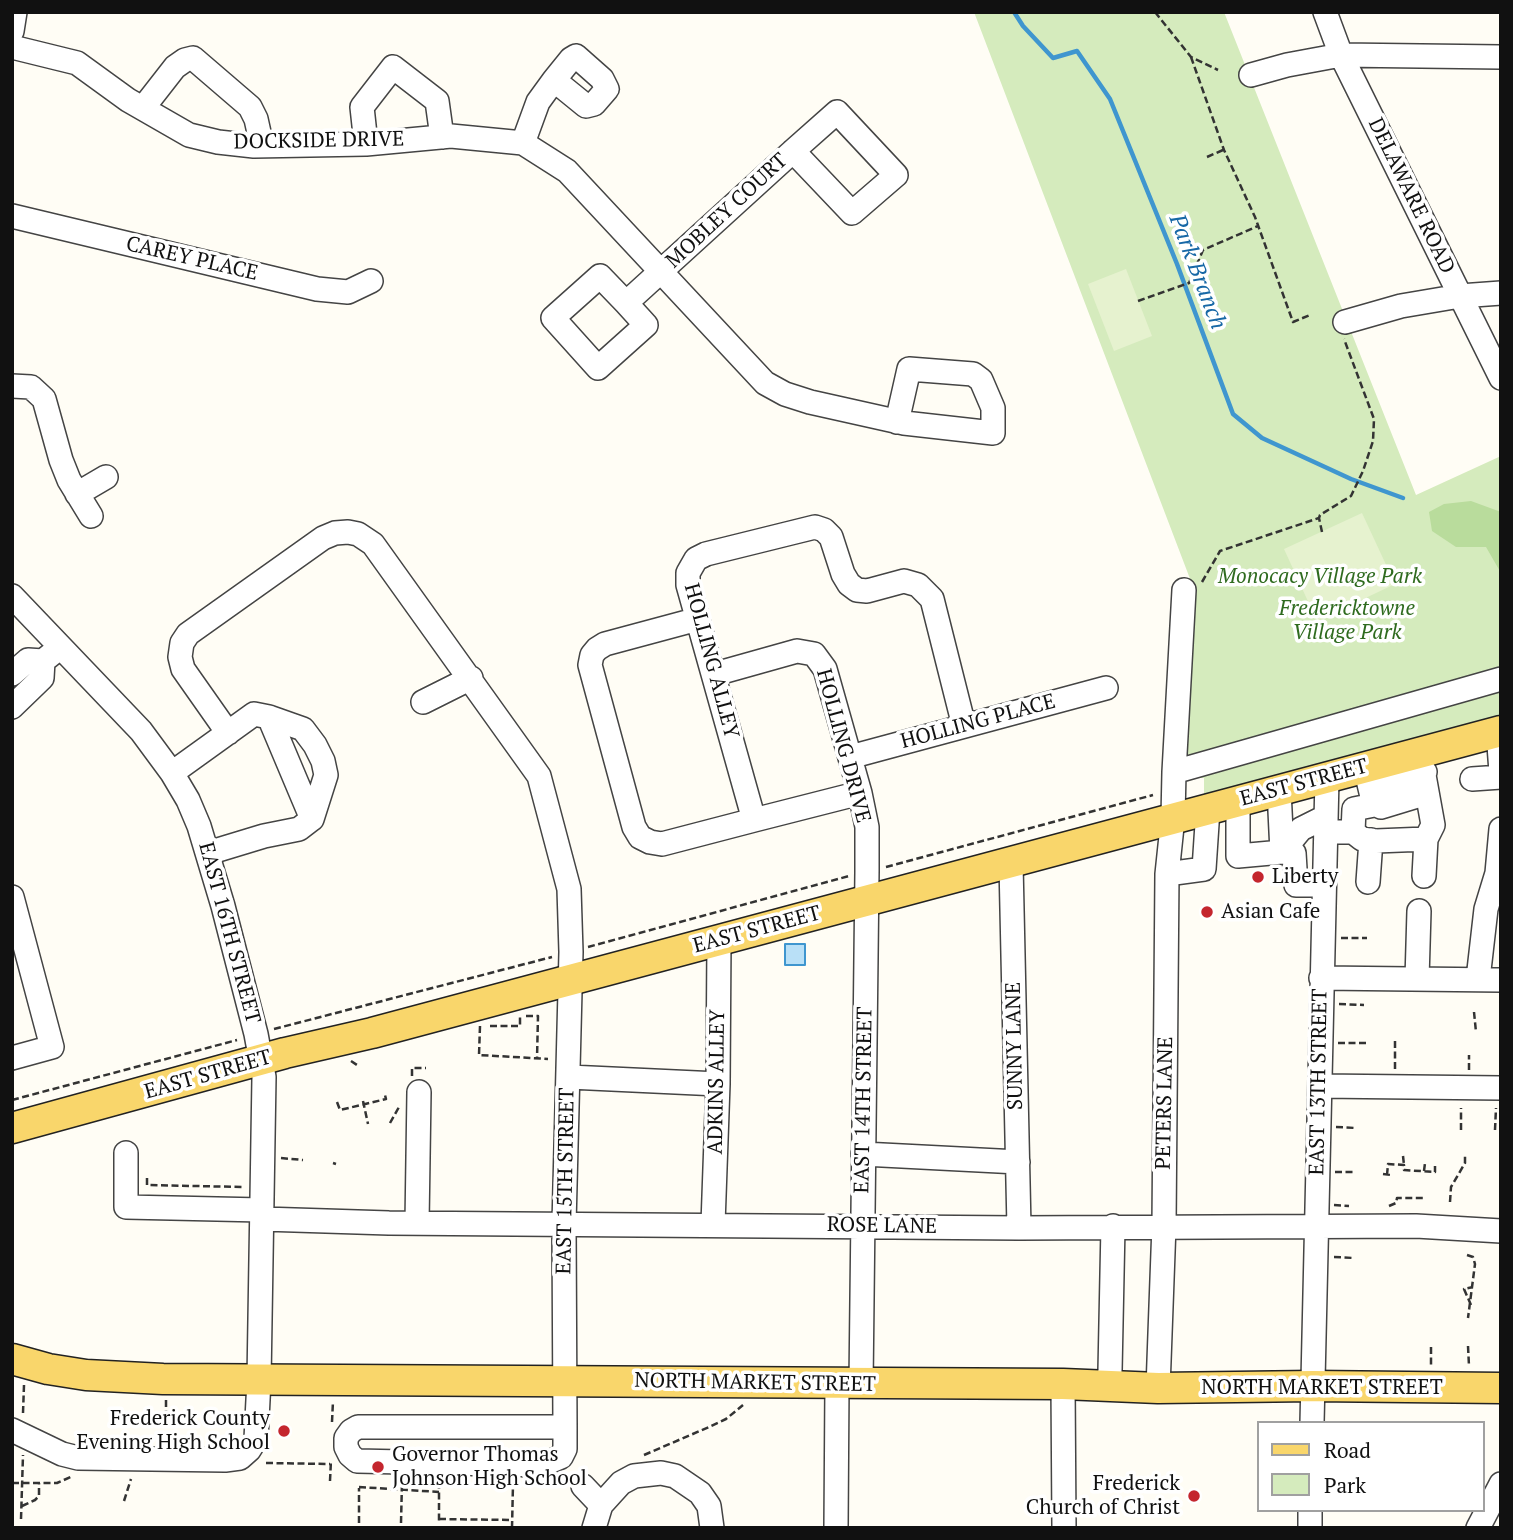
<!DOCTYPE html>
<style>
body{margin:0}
#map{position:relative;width:1513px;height:1540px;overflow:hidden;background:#fffdf5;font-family:"PT Serif",serif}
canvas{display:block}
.frame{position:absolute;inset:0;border:14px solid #111;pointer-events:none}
.legend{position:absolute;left:1257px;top:1421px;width:228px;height:91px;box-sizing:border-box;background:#fff;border:2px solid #a0a0a0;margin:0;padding:9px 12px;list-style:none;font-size:21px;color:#111}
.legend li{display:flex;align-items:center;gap:14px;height:35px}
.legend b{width:35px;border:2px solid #a0a0a0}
</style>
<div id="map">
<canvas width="1513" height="1540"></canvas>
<div class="frame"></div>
<ul class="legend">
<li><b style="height:9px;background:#f9d66b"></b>Road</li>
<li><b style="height:19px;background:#d5ebbd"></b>Park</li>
</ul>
</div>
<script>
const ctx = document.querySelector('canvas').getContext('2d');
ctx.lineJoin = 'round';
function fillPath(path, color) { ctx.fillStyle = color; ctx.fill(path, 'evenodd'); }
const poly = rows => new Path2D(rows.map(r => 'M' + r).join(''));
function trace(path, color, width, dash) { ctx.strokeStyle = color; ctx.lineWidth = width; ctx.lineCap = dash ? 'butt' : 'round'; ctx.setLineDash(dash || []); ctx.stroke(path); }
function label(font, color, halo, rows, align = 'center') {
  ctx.font = font + ' "PT Serif",serif'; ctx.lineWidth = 7; ctx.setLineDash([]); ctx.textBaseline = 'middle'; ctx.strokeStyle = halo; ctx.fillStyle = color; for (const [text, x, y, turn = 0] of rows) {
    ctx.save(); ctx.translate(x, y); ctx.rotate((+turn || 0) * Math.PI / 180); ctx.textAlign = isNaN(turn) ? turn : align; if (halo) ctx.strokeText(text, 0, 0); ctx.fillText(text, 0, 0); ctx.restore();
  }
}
fillPath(poly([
 [974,12,1224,12,1416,495,1501,456,1501,726,1204,810,1204,778,1200,778,1182,752,1192,584]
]), '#d5ebbd');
fillPath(poly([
 [1471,501,1501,512,1501,573,1486,547,1456,547,1432,531,1429,512,1444,504]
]), '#b9dc9c');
fillPath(poly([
 [1126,269,1152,336,1114,351,1088,284],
 [1362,513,1395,584,1317,621,1284,549]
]), '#e6f2cf');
const water = poly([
 [785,944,805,944,805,965,785,965,785,944]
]);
fillPath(water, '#b9e0f7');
trace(water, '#3f96cf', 2);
trace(poly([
 [1014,12,1023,26,1053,58,1077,51,1110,99,1177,264,1233,414,1262,438,1351,479,1403,498]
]), '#3f96cf', 4.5);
const minor = poly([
 [1325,12,1341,55,1501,378],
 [12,31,15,12],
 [12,47,77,63,128,100,189,135,218,142,254,146,366,144,451,136,523,143,567,171,765,383,785,394,810,402,904,423,993,433,993,408,981,380,973,374,909,369,897,422],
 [1251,75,1287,65,1341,55,1501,57],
 [143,108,175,67,185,60,193,58,250,107,256,119,262,146],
 [523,143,538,102,554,80,571,59,576,56,602,79,607,89,594,104,586,106,554,80],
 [366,144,362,107,393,67,437,101,442,137],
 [12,216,317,289,348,292,371,281],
 [626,303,600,276,553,318,598,368,646,325,626,303,793,151,837,112,896,175,852,213,793,151],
 [1345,322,1401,306,1460,296,1501,293],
 [12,386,31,387,44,399,61,460,69,480,91,516],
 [77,494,106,477],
 [12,596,141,731,172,773,188,800,199,826,223,906,256,1034,264,1077,259,1380,256,1439,249,1450,240,1458,225,1460,78,1458,62,1454,12,1430],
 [698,619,605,644,597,649,592,655,590,665,634,827,640,837,650,842,662,844,754,820],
 [12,674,28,660,43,661,53,653],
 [715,674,797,651,814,654,825,669,860,793,867,827,867,871,861,1385],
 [423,702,471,678],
 [12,707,42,678,43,661],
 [269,717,303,729,315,745,323,761,326,775,312,819],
 [1498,732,1501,772],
 [228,733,183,669,180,657,182,643,188,634,323,538,335,533,348,532,358,534,373,544,539,776,569,889,571,952,564,1224,565,1427,565,1449,561,1457,542,1465,357,1461,350,1455,346,1447,346,1438,351,1431,358,1427,565,1427],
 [850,757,1106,688],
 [1174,772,1184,590],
 [172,773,254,714,269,717,312,819,299,829,264,836,208,853],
 [1472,779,1501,777],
 [1370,787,1425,772],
 [860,793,754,820,688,585,688,573,696,559,706,554,815,527,824,530,831,537,843,574,849,584,857,590,867,591,904,581,918,585,932,599,964,726],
 [1238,801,1238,856,1282,852,1279,790],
 [1381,807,1427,793],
 [1325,832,1353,832,1362,839,1376,841,1426,839,1433,825,1420,753],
 [1353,832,1354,809,1374,805,1365,767],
 [1011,864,1019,1228],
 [1167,874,1204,869,1208,809],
 [1424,876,1426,839],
 [1368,882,1371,840],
 [1324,885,1296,885,1294,853,1282,852,1301,829,1325,817],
 [12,897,52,1047,12,1058],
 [1321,978,1501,980],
 [1417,979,1419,911],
 [1478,979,1486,909,1497,873,1501,829],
 [569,1077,718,1084],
 [1320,1086,1501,1088],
 [126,1153,126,1207,262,1210],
 [863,1154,1018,1162],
 [263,1219,389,1223,1019,1228,1416,1226,1501,1231],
 [417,1223,419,1092],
 [713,1224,718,1084,719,940],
 [1063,1384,1064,1528],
 [1107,1386,1110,1371,1113,1226],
 [1158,1388,1164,1225,1167,874,1173,817,1174,772,1501,679],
 [1312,1423,1327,778],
 [583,1486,601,1505],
 [594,1528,601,1505,621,1483,634,1476,661,1473,675,1476,700,1493,709,1506,712,1528],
 [836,1528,837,1384],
 [1310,1528,1310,1510],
 [1478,1528,1501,1484]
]);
const major = poly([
 [12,1128,285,1053,372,1033,1501,731],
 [12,1359,48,1369,86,1375,163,1379,1063,1384,1158,1388,1313,1386,1501,1388]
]);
trace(minor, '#444', 26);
trace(major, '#222', 33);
trace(poly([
 [1155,12,1191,57,1218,70],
 [1191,57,1224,150,1255,217,1293,322,1310,315],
 [1207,157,1223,150],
 [1138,301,1189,283,1203,250,1258,226],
 [1322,532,1319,518,1320,515,1351,496,1363,471,1373,441,1374,419,1344,339],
 [1202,582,1220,551,1319,518],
 [886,867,1153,795],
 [1341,938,1367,938],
 [588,947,849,876],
 [1339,1004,1364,1005],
 [1474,1012,1476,1032],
 [526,1016,538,1016,537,1059],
 [480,1026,479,1055,548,1059],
 [490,1026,520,1026,520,1017],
 [274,1029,552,957],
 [1338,1043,1366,1043],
 [351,1061,357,1065],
 [1395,1069,1395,1039],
 [1469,1070,1469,1055],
 [412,1076,412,1068,426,1068],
 [12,1100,237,1040],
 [363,1101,368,1124],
 [337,1102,340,1110,386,1099,385,1095],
 [390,1123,399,1107],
 [1336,1127,1356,1128],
 [1461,1130,1461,1108],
 [1495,1130,1496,1108],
 [1403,1156,1404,1165],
 [281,1158,303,1160],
 [333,1163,336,1164],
 [1424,1171,1425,1163],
 [1335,1172,1356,1172],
 [1383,1174,1391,1175],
 [1387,1175,1388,1164,1404,1165,1404,1170,1435,1172,1435,1166],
 [147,1178,147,1185,242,1187],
 [1450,1202,1451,1187,1465,1163,1465,1154],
 [1334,1205,1349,1206],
 [1389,1206,1396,1203,1397,1198,1425,1198],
 [1467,1255,1473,1257,1475,1264,1468,1318],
 [1334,1257,1354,1258],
 [1471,1305,1464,1289,1473,1287],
 [1468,1346,1469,1366],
 [1431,1347,1431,1365],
 [166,1400,166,1439],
 [23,1413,24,1385],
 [332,1422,333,1401],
 [644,1455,709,1427,726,1419,743,1405],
 [266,1463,330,1464],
 [330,1481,331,1460],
 [439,1482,439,1523],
 [12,1483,57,1483,73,1476],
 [359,1487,439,1492],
 [124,1501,131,1479],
 [22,1506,35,1500,39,1496,39,1483],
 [21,1519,23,1455],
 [439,1519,512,1520],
 [359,1523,359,1488],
 [401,1523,402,1482],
 [512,1528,513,1484]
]), '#333', 2.5, [7, 3.5]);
trace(minor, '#fff', 23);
trace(major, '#f9d66b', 30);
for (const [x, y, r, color] of [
 [1258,877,7,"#c4262e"],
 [1207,912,7,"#c4262e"],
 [284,1431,7,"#c4262e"],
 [378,1467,7,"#c4262e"],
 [1194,1496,7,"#c4262e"]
]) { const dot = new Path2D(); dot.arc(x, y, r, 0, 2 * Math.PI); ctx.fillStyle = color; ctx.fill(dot); trace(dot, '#fff', 2.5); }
label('21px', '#111', '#fff', [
 ["DOCKSIDE DRIVE",319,141,-1],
 ["DELAWARE ROAD",1411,196,64],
 ["MOBLEY COURT",727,211,-43],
 ["CAREY PLACE",192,259,13],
 ["HOLLING ALLEY",711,661,75],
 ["HOLLING PLACE",978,722,-15],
 ["HOLLING DRIVE",843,746,75],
 ["EAST STREET",1304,783,-15],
 ["EAST STREET",757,930,-15],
 ["EAST 16TH STREET",229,933,75],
 ["SUNNY LANE",1015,1046,-91],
 ["EAST STREET",208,1075,-16],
 ["ADKINS ALLEY",717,1082,-89],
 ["EAST 13TH STREET",1319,1082,-89],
 ["EAST 14TH STREET",864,1100,-89],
 ["PETERS LANE",1165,1103,-89],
 ["EAST 15TH STREET",566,1181,-89],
 ["ROSE LANE",882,1226,1],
 ["NORTH MARKET STREET",755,1383,1],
 ["NORTH MARKET STREET",1322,1388]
]);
label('italic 21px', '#2f6b1f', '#fff', [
 ["Monocacy Village Park",1320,577],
 ["Fredericktowne",1347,609],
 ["Village Park",1347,633]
]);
label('21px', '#111', '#fff', [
 ["Liberty",1272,877],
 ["Asian Cafe",1221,912],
 ["Frederick County",270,1419,"right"],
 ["Evening High School",270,1443,"right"],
 ["Governor Thomas",392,1455],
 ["Johnson High School",392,1479],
 ["Frederick",1180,1484,"right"],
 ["Church of Christ",1180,1508,"right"]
], 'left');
label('italic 23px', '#1768a6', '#fff', [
 ["Park Branch",1197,272,69]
]);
</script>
